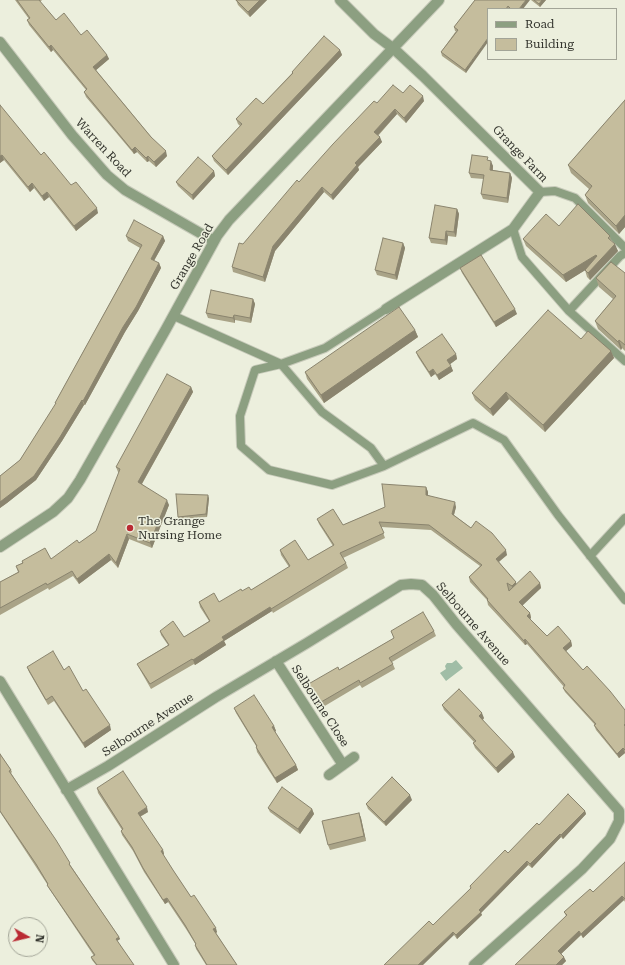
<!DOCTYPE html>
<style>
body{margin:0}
#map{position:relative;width:625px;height:965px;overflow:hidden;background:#ecefdd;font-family:"Roboto Serif",serif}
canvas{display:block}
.legend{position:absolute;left:487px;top:8px;width:130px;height:52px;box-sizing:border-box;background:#ecefdd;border:1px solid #a2a497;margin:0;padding:5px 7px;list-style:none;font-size:12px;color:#33342d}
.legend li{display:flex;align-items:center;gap:8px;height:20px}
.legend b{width:20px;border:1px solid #a2a497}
.north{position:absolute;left:8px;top:917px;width:40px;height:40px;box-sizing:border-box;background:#ecefdd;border:1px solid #a2a497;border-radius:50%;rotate:98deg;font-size:11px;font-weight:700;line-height:16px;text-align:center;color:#33342d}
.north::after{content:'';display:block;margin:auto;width:14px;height:18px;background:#ba2a33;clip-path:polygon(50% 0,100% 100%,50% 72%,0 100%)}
</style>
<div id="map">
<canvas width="625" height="965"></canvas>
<ul class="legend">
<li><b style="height:5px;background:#8c9f81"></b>Road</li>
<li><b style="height:11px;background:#c5bd9d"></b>Building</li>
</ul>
<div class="north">N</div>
</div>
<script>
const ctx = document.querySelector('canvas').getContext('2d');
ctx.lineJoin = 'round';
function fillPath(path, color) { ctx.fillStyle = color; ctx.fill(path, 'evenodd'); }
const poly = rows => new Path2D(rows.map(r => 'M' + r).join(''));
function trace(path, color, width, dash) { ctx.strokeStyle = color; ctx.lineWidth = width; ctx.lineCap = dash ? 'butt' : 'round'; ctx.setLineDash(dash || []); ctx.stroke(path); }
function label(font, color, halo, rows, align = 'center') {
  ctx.font = font + ' "Roboto Serif",serif'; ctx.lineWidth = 3; ctx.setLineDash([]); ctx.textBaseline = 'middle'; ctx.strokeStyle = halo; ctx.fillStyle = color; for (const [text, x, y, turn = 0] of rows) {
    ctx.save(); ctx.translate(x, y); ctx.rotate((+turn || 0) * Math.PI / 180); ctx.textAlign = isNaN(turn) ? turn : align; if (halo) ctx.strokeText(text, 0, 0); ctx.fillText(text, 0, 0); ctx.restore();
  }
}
fillPath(poly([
 [456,660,463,668,446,681,440,673,446,669,445,666,447,663,452,663]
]), '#a0bda6');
const service = poly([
 [540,192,555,191,575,198,625,248],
 [513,229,522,257,569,311,625,361],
 [569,311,620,256,625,253],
 [174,316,281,364,325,348,386,309],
 [384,466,332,485,269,470,241,446,240,416,255,370,281,364,322,412,371,448,384,466,473,423,504,440,558,515,625,600],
 [590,556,625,518]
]);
const minor = poly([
 [340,0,374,34,394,49,423,76,540,192,513,229,386,309],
 [0,42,72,135,107,175,125,190,214,241],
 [0,547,53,512,68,498,80,480,166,329,217,236,229,220,439,0],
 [276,661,343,765],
 [0,681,174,965],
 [329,775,354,757],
 [66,790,108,766,216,697,307,643,401,585,411,584,422,585,433,595,456,624,619,811,619,821,610,839,582,869,474,965]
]);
trace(service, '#c7caba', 10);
trace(minor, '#c7caba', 12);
trace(service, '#8c9f81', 8);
trace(minor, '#8c9f81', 10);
fillPath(poly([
 [15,0,42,0,40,2,56,20,81,35,107,55,109,59,96,70,167,156,156,167,149,161,147,162,137,152,134,154,86,97,84,92,86,90,53,50,51,52,29,25,27,20,29,19],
 [236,0,267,0,250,17,238,5],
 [475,0,523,9,488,9,466,73,442,56,441,52,456,31,455,31,454,27],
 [531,0,546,0,540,7],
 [340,50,342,55,228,175,214,161,212,156,240,126,238,124,236,119,263,104,292,73,292,72],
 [403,93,424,101,406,123,397,114,378,136,382,142,358,167,359,170,333,200,324,192,275,251,265,282,233,272,232,267,243,244,299,182,377,103],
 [625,100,625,227,619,234,588,203,585,195,589,189,571,173,568,165],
 [7,115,41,155,98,213,76,231,49,197,44,201,34,188,30,192,4,160,0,163],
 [489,160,493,166,493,170,510,173,512,178,508,203,483,199,481,194,484,179,471,178,469,173],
 [214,171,215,176,193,200,178,186,176,182],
 [457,209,459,214,456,237,448,236,447,245,431,243,429,238],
 [559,226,610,236,611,241,618,251,590,280,587,277,585,270,566,282,526,246,523,239],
 [126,236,163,236,165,241,154,261,159,263,161,268,138,311,125,332,85,405,84,405,62,441,36,480,7,503,0,508,0,476,20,460,56,404,55,403,140,248,128,241],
 [403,243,405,248,397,280,377,275,375,270],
 [460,268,517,314,496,327,462,273],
 [625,273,625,351,622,348,621,350,598,329,595,321,613,299,599,287,596,278],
 [253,299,255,304,251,323,235,320,235,323,208,318,206,313],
 [415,330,418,337,324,403,307,379,305,372],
 [581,339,611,351,614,358,545,432,509,399,493,416,475,400,472,393],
 [416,352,456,354,457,359,450,364,453,371,439,380,435,374,431,377,418,357],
 [191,387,193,392,142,484,169,505,152,548,129,539,118,568,111,560,79,584,73,576,49,590,48,588,0,615,0,582,18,572,16,566,22,563,22,561,51,559,79,543,96,531,119,473,118,472,116,467],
 [426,487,428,492,428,495,456,507,454,515,507,555,499,562,516,582,516,584,540,583,541,588,522,605,530,613,531,618,530,619,547,636,571,641,572,646,566,651,583,670,625,710,625,753,619,758,596,730,594,725,595,725,565,692,563,688,564,687,527,644,525,645,488,605,487,600,470,582,469,577,480,566,431,530,381,527,385,538,343,558,346,563,348,568,273,613,272,611,224,641,226,645,195,665,194,664,151,689,139,668,137,664,168,645,161,635,160,631,184,637,209,621,200,607,199,602,219,602,242,591,251,590,289,567,281,555,280,550,308,560,333,546,319,524,317,519,343,525,385,507],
 [209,498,207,517,178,519,178,517],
 [391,631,434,631,436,636,392,662,395,669,362,688,360,685,318,710,307,691,305,686,339,670,394,638],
 [27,667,64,670,83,691,111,730,85,748,54,701,48,705,29,672],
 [442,705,484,718,483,720,515,757,498,773,475,748,473,743,474,742,444,710],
 [234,708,274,726,276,731,275,732,296,765,298,770,277,783,257,752,256,747,256,746,236,713],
 [0,754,11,770,12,772,11,773,71,866,119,937,120,939,117,941,134,965,96,965,92,960,91,957,94,956,48,887,47,885,47,884,36,867,0,812],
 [97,788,148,812,140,817,163,850,164,854,163,855,191,897,217,932,216,933,237,965,206,965,196,949,195,945,196,945,186,929,168,902,165,904,144,872,133,851,122,835,121,831,122,830,98,793],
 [412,800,386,826,368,809,366,804],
 [268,808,312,809,314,814,300,834,270,812],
 [585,811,586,814,563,839,561,837,532,868,528,865,481,913,482,915,457,939,454,935,433,925,471,888,470,886,508,853,539,825],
 [359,813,361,818,366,841,330,850,328,845],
 [625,862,625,902,624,900,583,938,581,935,561,954,566,961,562,965,515,965,566,916,564,912,593,892]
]), '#a9a387');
fillPath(poly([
 [260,0,267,0,250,17,248,12],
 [526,0,530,0,523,9,519,9],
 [542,0,546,0,540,7,539,4],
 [488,38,488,42,466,73,465,70],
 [51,45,53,50,51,52,49,47],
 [340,50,342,55,228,175,226,170],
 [107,55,109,59,95,71,93,67],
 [423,96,424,101,406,123,404,118],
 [395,109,397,114,376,137,374,132],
 [380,137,382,142,358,167,359,170,333,200,331,195,355,163],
 [135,147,137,152,134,154,132,150],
 [166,151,167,156,156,167,154,162],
 [2,155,4,160,0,163,0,156],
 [148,156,149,161,147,162,146,158],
 [491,161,493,166,492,175,490,170],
 [214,171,215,176,193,200,192,195],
 [510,173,512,178,508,203,507,198],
 [32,183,34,188,30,192,28,187],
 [322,187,324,192,275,251,265,282,263,277,273,246],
 [47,192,49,197,44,201,42,196],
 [97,208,98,213,76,231,74,226],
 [457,209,459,214,456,237,454,232],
 [625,215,625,227,619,234,616,226],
 [446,231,448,236,447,245,445,240],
 [163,236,165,241,152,264,151,259],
 [403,243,405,248,397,280,395,275],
 [615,244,618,251,590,280,588,273,597,263,566,282,563,275,596,255,598,262],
 [159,263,161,268,138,311,125,332,85,405,83,401,123,327],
 [253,299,255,304,251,323,250,318],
 [515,309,517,314,496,327,494,322],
 [234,315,235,320,235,323,233,318],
 [415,330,418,337,324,403,321,395],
 [619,340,622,348,621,350,618,342],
 [611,351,614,358,545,432,543,425],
 [456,354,457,359,449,365,447,360],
 [451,366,453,371,439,380,437,375],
 [433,369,435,374,431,377,429,372],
 [191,387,193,392,140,487,138,482],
 [506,392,509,399,493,416,490,409],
 [82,400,84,405,62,441,36,480,7,503,0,508,0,502],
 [426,487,428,492,428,499,426,495],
 [208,495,209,498,207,517,206,514],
 [167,500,169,505,152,548,150,543],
 [455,502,456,507,453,518,452,514],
 [127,534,129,539,118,568,116,563],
 [506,550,507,555,497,563,496,559],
 [109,554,111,560,79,584,77,579],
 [516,582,517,587,513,591,512,586],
 [540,583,541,588,521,607,519,602],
 [270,607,272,611,224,641,226,645,195,665,193,660,222,637],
 [530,613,531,618,529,620,527,616],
 [525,639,527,644,525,645,524,641],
 [571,641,572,646,565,652,563,648],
 [482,713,484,718,481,721,479,716],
 [110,725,111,730,85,748,83,743],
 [274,726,276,731,274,732,272,727],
 [623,748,625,753,619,758,617,754],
 [513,752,515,757,498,773,496,768],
 [296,765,298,770,277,783,275,778],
 [410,795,412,800,386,826,384,822],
 [147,807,148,812,139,817,138,813],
 [312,809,314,814,300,834,298,829],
 [585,811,586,814,563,839,561,835],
 [359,813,361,818,366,841,364,836],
 [560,834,561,837,532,868,530,864],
 [163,850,164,854,162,856,161,851],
 [527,861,528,865,481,913,482,915,457,939,456,935,479,910],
 [622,896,624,900,583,938,581,934],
 [167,898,168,902,165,904,163,900],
 [216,928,217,932,215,934,213,929],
 [579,931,581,935,560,955,558,951],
 [453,932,454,935,423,965,418,965],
 [119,937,120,939,117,941,116,939],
 [564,957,566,961,562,965,556,965]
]), '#8a846e');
const building = poly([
 [17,0,39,0,56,20,64,13,81,35,87,30,107,55,93,67,151,137,166,151,154,162,148,156,146,158,135,147,132,150,84,92,87,89,51,45,49,47,27,20,30,18,17,0],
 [236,0,260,0,248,12,236,0],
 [475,0,526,0,519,9,511,9,508,6,506,9,488,9,488,38,465,70,441,52,458,30,454,27,475,0],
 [534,0,542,0,539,4,534,0],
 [324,36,340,50,226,170,212,156,242,124,236,119,256,98,263,104,293,73,292,72,324,36],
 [393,85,403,93,410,85,423,96,404,118,395,109,374,132,380,137,355,163,357,165,331,195,322,187,273,246,263,277,232,267,239,243,243,244,297,180,299,182,333,144,374,101,377,103,393,85],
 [625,100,625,215,616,226,585,195,592,186,568,165,625,100],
 [0,105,41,155,44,152,71,185,76,182,97,208,74,226,47,192,42,196,32,183,28,187,2,155,0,156,0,105],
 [472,155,488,157,487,160,491,161,490,170,510,173,507,198,481,194,484,175,469,173,472,155],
 [198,157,214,171,192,195,176,182,198,157],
 [578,204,610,236,608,238,615,244,588,273,585,270,597,256,596,255,563,275,523,239,546,214,559,226,578,204],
 [435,205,457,209,454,232,446,231,445,240,429,238,435,205],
 [134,220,163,236,151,259,159,263,136,307,123,327,83,401,82,400,60,437,34,476,0,502,0,476,20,460,56,403,55,403,142,245,126,236,134,220],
 [383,238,403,243,395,275,375,270,383,238],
 [481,255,515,309,494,322,460,268,481,255],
 [611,262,625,273,625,345,619,340,618,342,595,321,616,296,596,278,611,262],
 [211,290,253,299,250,318,234,315,233,318,206,313,211,290],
 [399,307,415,330,321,395,305,372,399,307],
 [548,310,581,339,588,331,611,351,543,425,506,392,490,409,472,393,548,310],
 [442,334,456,354,447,360,451,366,437,375,433,369,429,372,416,352,442,334],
 [167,374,191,387,138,482,167,500,150,543,127,534,116,563,109,554,77,579,72,571,47,585,46,583,0,608,0,582,19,572,16,566,23,563,22,561,45,548,51,559,77,540,79,543,96,531,120,469,116,467,167,374],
 [382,484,426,487,426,495,455,502,452,514,471,528,476,521,492,533,506,550,496,559,516,582,512,586,507,583,509,591,530,571,540,583,519,602,530,613,527,616,547,636,558,626,571,641,563,648,583,670,587,666,610,691,625,710,625,724,624,725,625,726,625,750,623,748,617,754,594,725,596,724,563,688,565,685,525,639,524,641,487,600,488,599,469,577,482,565,429,525,379,522,384,533,340,553,346,563,271,609,270,607,222,637,224,640,193,660,192,659,150,684,137,664,169,645,160,631,173,621,184,637,210,621,199,602,214,593,219,602,241,589,242,591,249,587,251,590,290,566,280,550,295,540,308,560,334,545,317,519,333,509,343,525,385,507,382,484],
 [176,494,208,495,206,514,178,517,176,494],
 [423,612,434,631,389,658,393,664,360,683,359,680,316,705,305,686,338,667,339,670,394,638,391,631,423,612],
 [53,651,64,670,69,666,83,691,86,689,110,725,83,743,52,696,46,700,27,667,53,651],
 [459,689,482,713,479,716,513,752,496,768,473,743,476,741,442,705,459,689],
 [254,695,274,726,272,727,296,765,275,778,256,747,257,746,234,708,254,695],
 [0,754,11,770,9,771,56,840,70,863,69,864,119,937,116,939,134,965,97,965,91,957,95,955,47,885,48,884,36,864,0,811,0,754],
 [123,771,147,807,138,813,163,850,161,851,173,870,191,897,194,895,216,928,213,929,237,965,207,965,195,945,196,944,185,925,167,898,163,900,143,868,132,847,121,831,123,829,97,788,123,771],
 [392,777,410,795,384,822,366,804,392,777],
 [282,787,312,809,298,829,268,808,282,787],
 [568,794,585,811,561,835,560,834,530,864,527,861,479,910,481,912,456,935,453,932,418,965,384,965,429,921,433,925,471,888,470,886,505,850,508,853,537,823,539,825,568,794],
 [359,813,364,836,328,845,322,821,359,813],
 [625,862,625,899,622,896,581,934,579,931,558,951,564,957,556,965,515,965,567,915,564,912,590,889,593,892,625,862]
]);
fillPath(building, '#c5bd9d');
trace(building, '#8a846e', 1);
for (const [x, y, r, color] of [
 [130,528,4,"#ba2a33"]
]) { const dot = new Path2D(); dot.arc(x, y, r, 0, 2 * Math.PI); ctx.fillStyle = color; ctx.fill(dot); trace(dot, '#ecefdd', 1.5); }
label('12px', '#33342d', '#ecefdd', [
 ["Warren Road",103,148,47],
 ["Grange Farm",520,154,46],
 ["Grange Road",192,257,-60],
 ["Selbourne Avenue",473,624,49],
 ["Selbourne Close",320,706,57],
 ["Selbourne Avenue",148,725,-33]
]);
label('12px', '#33342d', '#ecefdd', [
 ["The Grange",138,521],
 ["Nursing Home",138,535]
], 'left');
</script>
